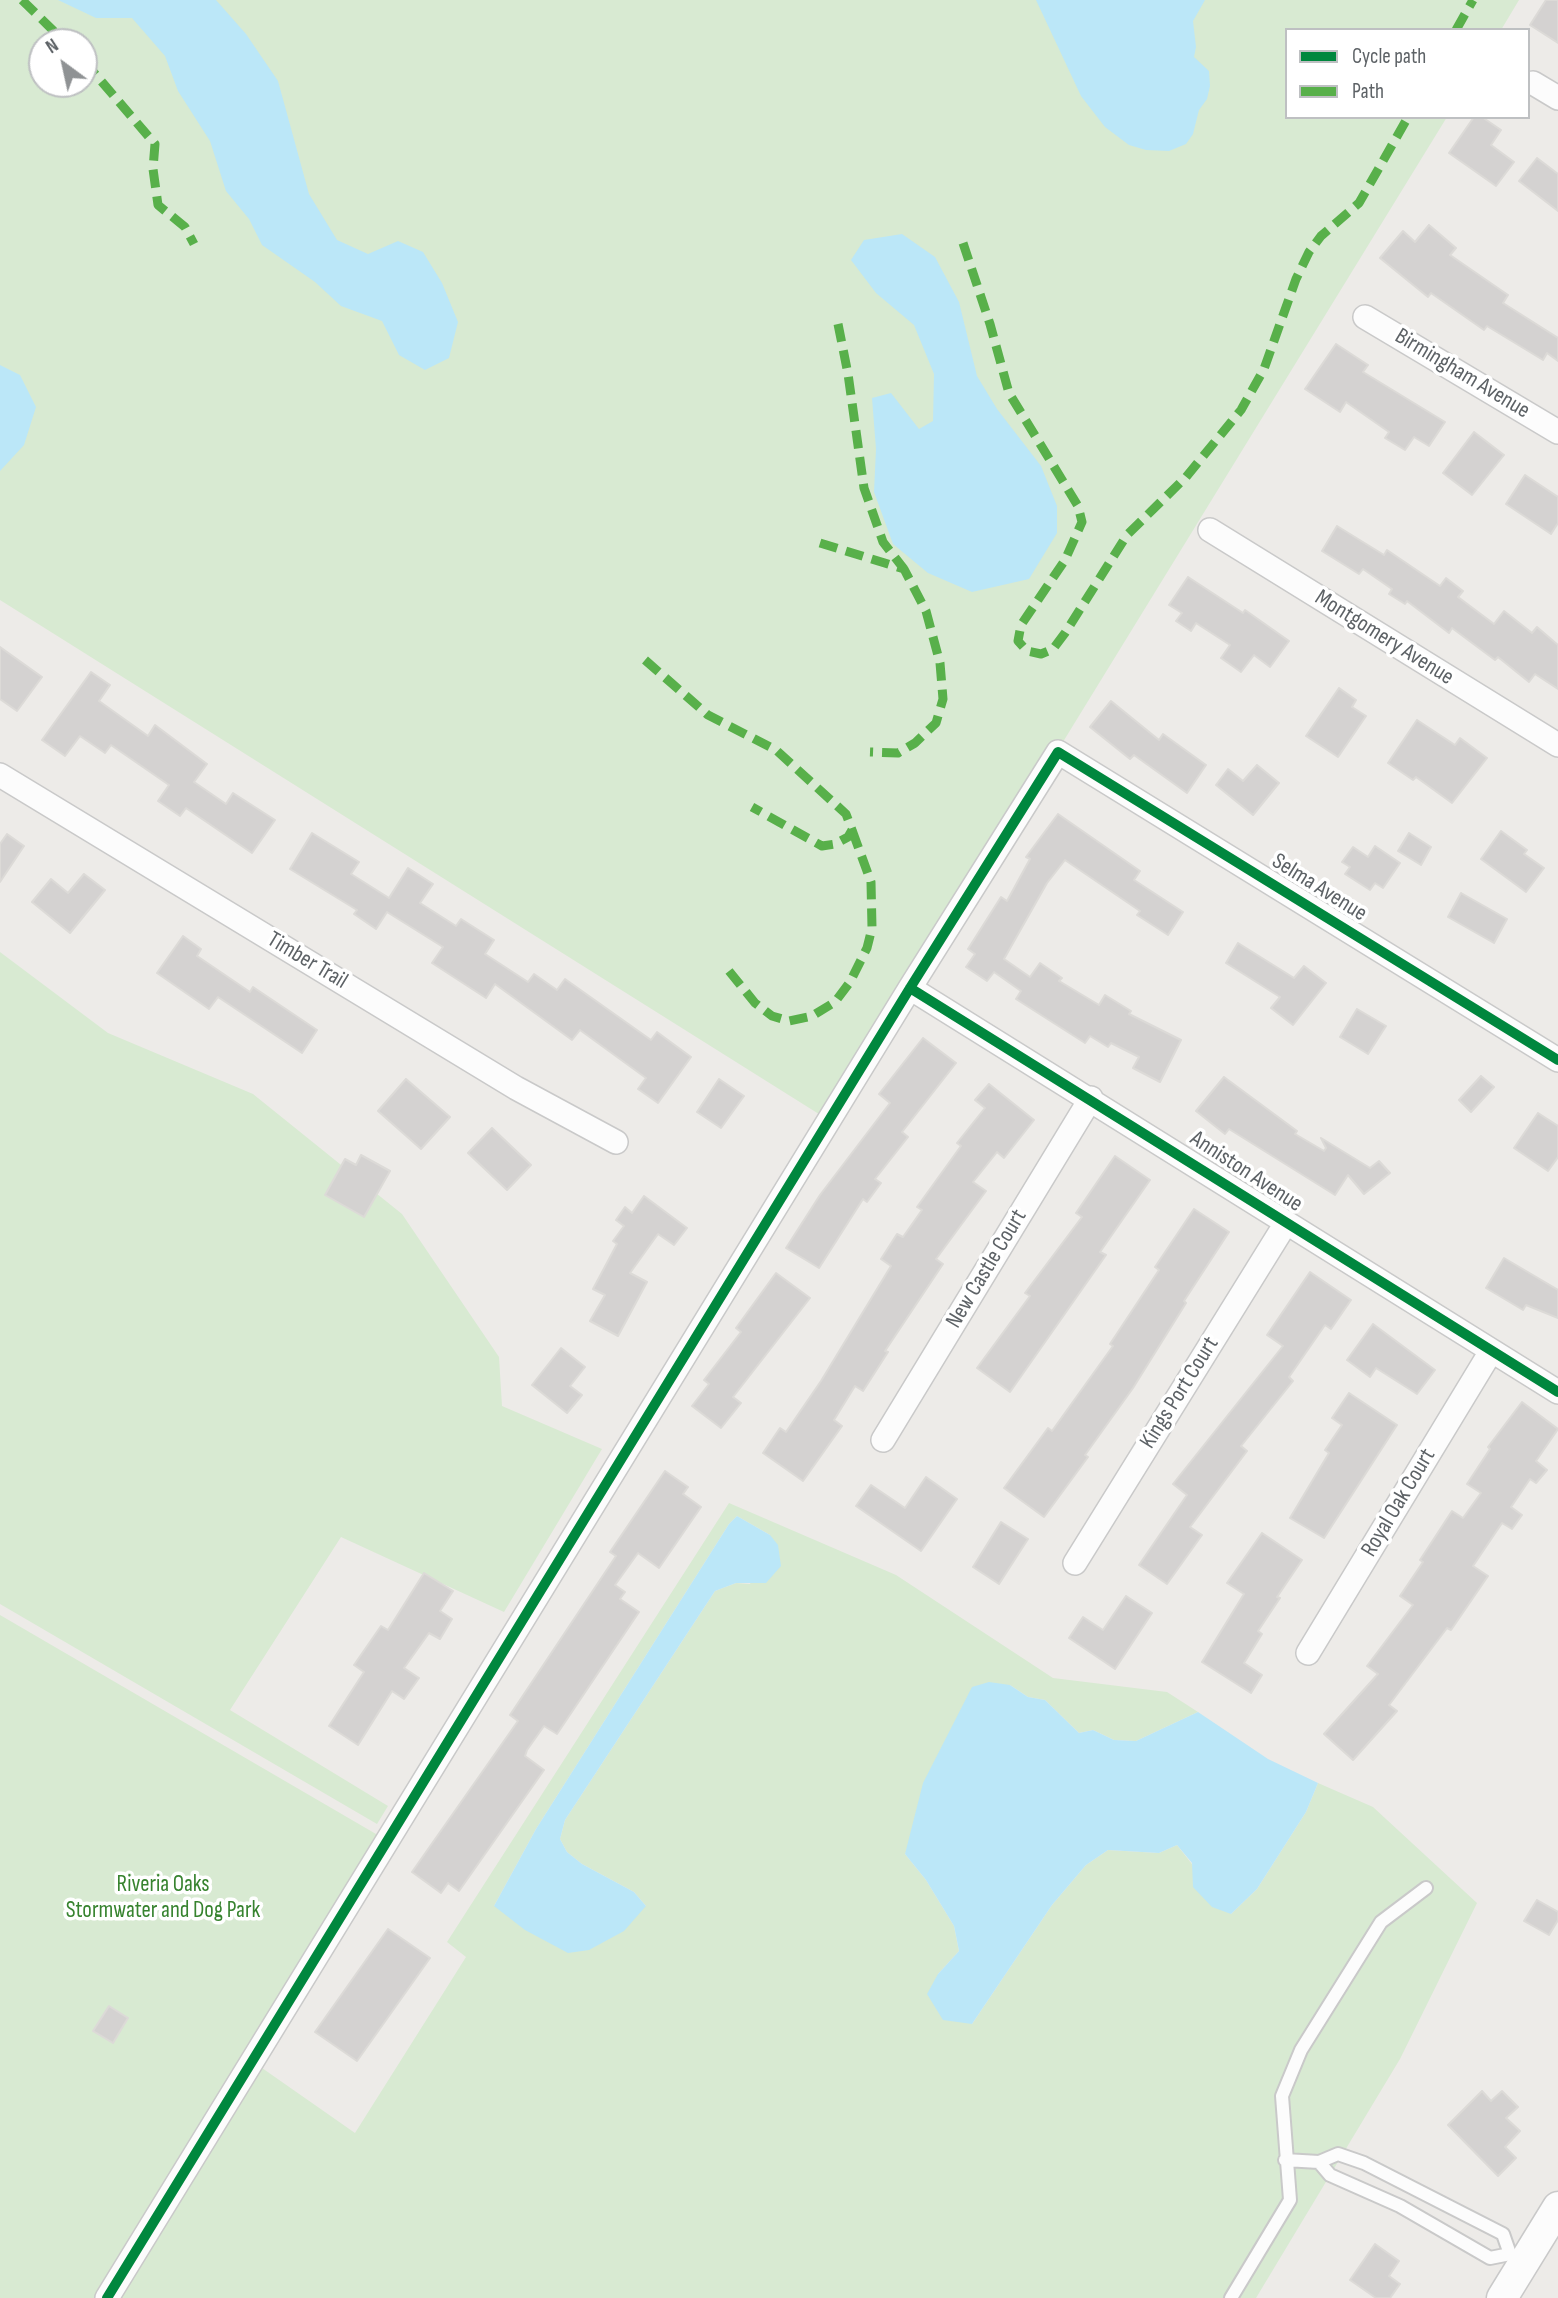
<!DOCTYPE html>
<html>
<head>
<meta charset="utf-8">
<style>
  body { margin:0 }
  #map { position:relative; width:1558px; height:2298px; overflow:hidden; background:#edebe8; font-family:"Sofia Sans Condensed",sans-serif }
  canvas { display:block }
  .legend { position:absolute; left:1285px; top:28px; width:245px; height:91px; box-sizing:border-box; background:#fff; border:2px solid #bec0c2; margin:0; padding:9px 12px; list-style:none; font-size:21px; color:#5d6266 }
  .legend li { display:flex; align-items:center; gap:14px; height:35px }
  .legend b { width:35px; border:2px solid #bec0c2 }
  .north { position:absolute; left:28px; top:28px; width:70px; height:70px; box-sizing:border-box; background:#fff; border:2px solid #bec0c2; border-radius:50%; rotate:327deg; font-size:19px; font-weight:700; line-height:28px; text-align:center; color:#5d6266 }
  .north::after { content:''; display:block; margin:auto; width:24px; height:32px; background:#8f9294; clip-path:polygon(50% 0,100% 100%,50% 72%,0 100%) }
</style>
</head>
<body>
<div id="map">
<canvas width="1558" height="2298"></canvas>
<ul class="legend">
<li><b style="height:9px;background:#00873e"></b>Cycle path</li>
<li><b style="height:9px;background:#58b04a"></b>Path</li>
</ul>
<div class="north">N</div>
</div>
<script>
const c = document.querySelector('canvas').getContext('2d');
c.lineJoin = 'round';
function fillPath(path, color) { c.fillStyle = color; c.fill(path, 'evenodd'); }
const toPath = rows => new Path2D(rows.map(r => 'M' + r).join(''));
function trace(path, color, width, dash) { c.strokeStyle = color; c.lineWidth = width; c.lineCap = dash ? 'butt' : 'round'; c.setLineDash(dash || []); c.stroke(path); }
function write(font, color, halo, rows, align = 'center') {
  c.font = font + ' "Sofia Sans Condensed",sans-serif'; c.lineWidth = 7; c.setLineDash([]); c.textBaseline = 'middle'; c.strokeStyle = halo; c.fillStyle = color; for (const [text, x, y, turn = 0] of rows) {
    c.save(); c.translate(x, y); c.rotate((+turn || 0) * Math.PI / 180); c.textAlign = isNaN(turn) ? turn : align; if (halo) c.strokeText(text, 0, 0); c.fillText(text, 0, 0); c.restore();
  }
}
const green = toPath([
  [0,0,1519,0,1501,30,1287,30,1287,117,1447,117,830,1121,0,600],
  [42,42,84,42,84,84,42,84],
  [0,952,108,1033,253,1094,402,1214,499,1357,502,1406,602,1449,504,1612,341,1537,230,1710,388,1806,377,1824,0,1604],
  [729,1503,896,1575,1053,1678,1167,1692,1198,1712,1136,1741,1114,1740,1093,1730,1079,1733,1045,1700,1028,1697,1010,1685,905,1854,926,1880,954,1926,959,1951,938,1974,972,2024,1052,1905,1086,1865,1108,1850,1159,1853,1177,1845,1231,1914,1257,1889,1306,1812,1318,1783,1373,1807,1477,1903,1400,2059,1256,2298,121,2298,262,2068,355,2133,466,1957,447,1942],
  [737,1516,770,1535,750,1584,736,1583,715,1591,565,1820,560,1839,567,1852,582,1864,634,1892,646,1906,494,1906,536,1829,729,1524],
  [0,1615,388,1841,109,2298,0,2298]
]);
const water = toPath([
  [58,0,216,0,246,34,278,81,309,194,337,240,368,254,398,241,423,252,442,283,458,322,449,358,425,370,399,355,382,321,341,306,315,282,262,245,249,219,226,191,210,141,178,91,165,56,132,18,96,18],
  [1036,0,1205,0,1193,21,1196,47,1194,57,1209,71,1210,86,1207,99,1199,110,1193,134,1186,144,1169,151,1146,150,1129,145,1105,127,1081,96],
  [902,234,935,257,959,302,977,376,997,409,1041,466,1057,506,1057,533,1029,579,972,592,928,573,893,544,874,492,876,449,872,398,891,393,919,429,933,421,934,374,914,325,876,293,851,260,864,240],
  [0,365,20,375,36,407,24,445,0,471],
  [737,1516,770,1535,778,1545,781,1566,766,1583,736,1583,715,1591,565,1820,560,1839,567,1852,582,1864,634,1892,646,1906,624,1931,589,1950,568,1953,525,1930,494,1906,536,1829,729,1524],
  [989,1682,1010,1685,1028,1697,1045,1700,1079,1733,1093,1730,1114,1740,1136,1741,1198,1712,1268,1759,1318,1783,1306,1812,1257,1889,1231,1914,1212,1907,1193,1887,1192,1863,1177,1845,1159,1853,1108,1850,1086,1865,1052,1905,972,2024,943,2020,927,1994,938,1974,959,1951,954,1926,926,1880,905,1854,923,1783,972,1687]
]);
const building = toPath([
  [1546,0,1558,0,1558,43,1530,25,1546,0],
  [1474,117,1482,117,1501,130,1491,145,1514,162,1496,186,1449,153,1474,117],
  [1537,158,1558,174,1558,211,1519,181,1537,158],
  [1429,225,1456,248,1450,255,1508,295,1503,303,1558,338,1558,361,1547,353,1543,360,1487,326,1484,330,1431,293,1428,297,1380,258,1403,231,1415,242,1429,225],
  [1336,344,1368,365,1363,372,1445,422,1429,446,1414,437,1405,450,1385,438,1389,432,1346,402,1340,412,1305,389,1336,344],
  [1474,432,1504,455,1472,495,1443,473,1474,432],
  [1525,475,1558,497,1558,523,1551,534,1506,504,1525,475],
  [1337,526,1384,555,1387,550,1440,586,1446,578,1463,591,1458,597,1494,624,1504,611,1532,633,1537,627,1558,645,1558,689,1535,674,1529,682,1498,657,1495,660,1452,628,1449,633,1407,601,1405,604,1389,594,1392,589,1363,569,1359,574,1322,551,1337,526],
  [1188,577,1243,613,1245,610,1289,641,1270,667,1254,655,1241,672,1221,658,1230,645,1196,623,1191,631,1176,621,1182,613,1169,605,1188,577],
  [0,647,42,677,17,711,0,699,0,647],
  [91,672,110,685,99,701,148,736,155,725,207,764,194,782,226,804,233,793,275,820,252,853,186,808,180,816,158,801,169,785,111,745,105,753,80,736,65,756,42,740,91,672],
  [1339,688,1356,700,1352,707,1366,716,1338,757,1306,736,1339,688],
  [1111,701,1159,740,1163,734,1206,765,1187,793,1134,755,1130,759,1090,727,1111,701],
  [1417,720,1455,745,1460,738,1487,758,1452,803,1416,777,1413,780,1388,763,1417,720],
  [1257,765,1279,783,1253,815,1216,785,1228,769,1243,781,1257,765],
  [1058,814,1140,871,1134,880,1183,912,1168,935,1137,915,1140,911,1065,860,1047,883,1004,959,1030,977,1040,963,1062,978,1059,981,1099,1005,1105,995,1131,1011,1129,1014,1181,1040,1160,1082,1133,1068,1139,1057,1111,1043,1108,1047,1090,1036,1085,1043,1016,999,1021,991,994,972,987,981,966,967,975,954,968,949,1001,897,1007,901,1030,859,1026,857,1058,814],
  [1501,831,1527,850,1524,854,1544,868,1526,892,1481,859,1501,831],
  [312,833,359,862,351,874,389,898,408,868,433,884,420,903,456,926,461,919,494,940,485,954,528,982,534,974,557,990,565,979,651,1040,657,1032,691,1057,658,1103,638,1089,646,1078,580,1030,572,1040,495,984,486,998,432,963,443,947,387,912,376,929,354,914,357,910,290,869,312,833],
  [1409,833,1431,847,1421,865,1398,851,1409,833],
  [7,834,24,846,0,882,0,844,7,834],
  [1375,846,1400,863,1383,888,1375,883,1370,890,1345,874,1350,867,1342,862,1353,847,1368,857,1375,846],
  [84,874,105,890,70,933,32,902,51,879,68,893,84,874],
  [1461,893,1507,919,1494,943,1448,917,1461,893],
  [183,936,201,949,197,956,250,992,253,987,317,1030,302,1053,218,997,209,1009,157,973,183,936],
  [1238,943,1294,978,1304,966,1326,983,1293,1025,1271,1008,1280,997,1226,963,1238,943],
  [1357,1009,1386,1026,1368,1054,1340,1037,1357,1009],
  [923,1038,956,1063,902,1132,908,1137,875,1179,881,1183,867,1202,863,1199,819,1268,786,1248,820,1195,890,1103,879,1094,923,1038],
  [1481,1076,1494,1087,1471,1112,1459,1100,1481,1076],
  [1224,1077,1297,1131,1295,1134,1324,1151,1326,1148,1321,1138,1370,1168,1379,1161,1390,1173,1364,1194,1348,1175,1335,1195,1229,1129,1225,1134,1196,1111,1224,1077],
  [406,1079,450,1117,421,1149,378,1111,406,1079],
  [719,1079,744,1096,721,1128,697,1112,719,1079],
  [989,1084,1034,1120,1004,1158,997,1152,973,1182,986,1191,936,1259,943,1264,885,1351,888,1352,863,1391,855,1386,834,1420,842,1426,803,1481,763,1453,780,1428,786,1432,821,1381,891,1266,881,1259,897,1234,903,1237,922,1210,917,1207,961,1146,957,1143,985,1108,975,1100,989,1084],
  [1538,1113,1558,1126,1558,1157,1548,1171,1514,1148,1538,1113],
  [492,1128,531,1165,507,1190,468,1153,492,1128],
  [361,1155,390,1171,364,1217,325,1195,345,1159,356,1165,361,1155],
  [1115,1156,1150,1180,1100,1252,1106,1255,1010,1392,977,1368,1030,1296,1025,1293,1082,1217,1076,1213,1115,1156],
  [644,1196,687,1228,674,1245,658,1234,630,1273,647,1282,618,1336,590,1321,605,1295,593,1289,617,1244,613,1241,624,1226,616,1220,625,1207,632,1213,644,1196],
  [1194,1209,1229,1232,1184,1301,1186,1303,1133,1388,1085,1455,1088,1457,1044,1517,1004,1488,1048,1428,1052,1431,1113,1346,1110,1344,1159,1270,1155,1267,1194,1209],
  [1504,1258,1558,1290,1558,1318,1526,1305,1523,1310,1486,1288,1504,1258],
  [1310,1272,1351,1300,1331,1329,1325,1325,1289,1377,1293,1381,1241,1446,1247,1451,1190,1527,1202,1535,1167,1584,1139,1565,1187,1495,1173,1484,1283,1346,1267,1335,1310,1272],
  [776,1273,810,1298,733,1397,741,1403,721,1428,692,1406,709,1384,704,1380,741,1332,736,1328,776,1273],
  [1373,1324,1435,1370,1417,1394,1376,1368,1370,1377,1347,1360,1373,1324],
  [561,1348,585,1367,570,1386,582,1395,567,1413,532,1385,561,1348],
  [1349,1393,1397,1425,1324,1538,1290,1518,1329,1453,1325,1450,1342,1425,1332,1418,1349,1393],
  [1522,1402,1558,1429,1536,1461,1547,1470,1536,1483,1530,1479,1511,1507,1522,1515,1512,1529,1502,1523,1473,1566,1488,1576,1451,1630,1447,1628,1389,1705,1397,1711,1353,1760,1324,1734,1378,1674,1367,1666,1413,1605,1400,1596,1423,1562,1420,1560,1452,1511,1463,1518,1481,1493,1467,1484,1490,1449,1488,1447,1522,1402],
  [665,1471,688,1487,683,1494,701,1507,659,1568,638,1553,615,1585,625,1592,620,1599,639,1612,557,1734,544,1726,527,1750,525,1756,544,1770,459,1891,448,1883,441,1893,412,1872,518,1721,510,1715,616,1556,610,1552,665,1471],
  [926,1477,957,1499,921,1551,856,1506,871,1485,905,1508,926,1477],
  [1001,1522,1028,1539,999,1584,973,1567,1001,1522],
  [1262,1533,1302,1560,1277,1597,1280,1598,1258,1631,1262,1634,1244,1663,1262,1675,1251,1693,1202,1662,1244,1594,1227,1583,1262,1533],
  [424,1573,453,1591,440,1611,452,1619,440,1639,429,1633,404,1668,419,1678,404,1699,392,1691,358,1745,329,1726,364,1672,354,1665,381,1626,388,1630,424,1573],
  [1126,1596,1152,1613,1115,1669,1069,1638,1083,1617,1103,1630,1126,1596],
  [1537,1900,1558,1912,1558,1920,1549,1935,1524,1921,1537,1900],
  [388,1929,430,1958,357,2061,315,2032,388,1929],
  [109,2006,128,2018,113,2043,93,2031,109,2006],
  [1482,2091,1491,2101,1502,2091,1518,2107,1506,2118,1520,2131,1505,2147,1516,2158,1498,2176,1448,2125,1482,2091],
  [1375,2244,1399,2261,1389,2276,1400,2284,1390,2298,1376,2298,1350,2280,1375,2244]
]);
const service = toPath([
  [1285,2160,1319,2162,1338,2154,1364,2163,1503,2234,1510,2254],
  [1319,2162,1330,2175,1400,2206,1490,2258,1510,2254,1515,2257],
  [1231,2298,1290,2200,1282,2096,1301,2050,1381,1922,1426,1888]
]);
const minor = toPath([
  [1533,83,1558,98],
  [1365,317,1558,432],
  [1210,530,1558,745],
  [0,775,516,1088,616,1142],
  [910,988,1558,1392],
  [883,1440,1091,1098],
  [1075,1563,1286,1223],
  [1308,1653,1490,1353],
  [107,2298,910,988,1058,752,1558,1060]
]);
const tertiary = toPath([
  [1502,2298,1558,2207]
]);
const quiet = toPath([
  [22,0,65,42],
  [1456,30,1473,0],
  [84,61,155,144,153,169,158,205,185,227,194,244],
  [963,243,990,324,1009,393,1078,506,1082,522,1065,560,1021,625,1018,641,1027,651,1041,654,1053,649,1065,633,1127,535,1186,477,1241,410,1264,369,1296,279,1309,252,1321,236,1359,203,1408,117],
  [838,324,848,374,864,488,883,542,904,569],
  [820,543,904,569,926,611,940,663,943,699,936,723,915,743,898,753,870,752],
  [645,660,708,715,776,750,846,814,852,830,848,837,835,844,822,846,752,807],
  [729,971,755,1003,772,1016,789,1021,812,1016,835,1002,850,982,867,948,872,928,871,882,852,830]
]);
const cycleway = toPath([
  [910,988,1558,1392],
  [107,2298,910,988,1058,752,1558,1060]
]);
const streetNames = [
  ["Birmingham Avenue",1462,374,31],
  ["Montgomery Avenue",1384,638,32],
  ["Selma Avenue",1319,888,32],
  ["Timber Trail",307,961,31],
  ["Anniston Avenue",1246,1172,33],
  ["New Castle Court",987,1269,-59],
  ["Kings Port Court",1180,1393,-58],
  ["Royal Oak Court",1399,1503,-59]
];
const parkNames = [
  ["Riveria Oaks",163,1885],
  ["Stormwater and Dog Park",163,1911]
];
fillPath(green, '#d8ead2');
fillPath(water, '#bbe7f8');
fillPath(building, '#d4d2d1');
trace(building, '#dcdad7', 2);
trace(service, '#c9c9c9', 16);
trace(minor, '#c9c9c9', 26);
trace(tertiary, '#c9c9c9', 33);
trace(service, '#fcfcfc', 12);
trace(minor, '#fcfcfc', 23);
trace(tertiary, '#fcfcfc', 30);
trace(quiet, '#58b04a', 9, [18, 9]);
trace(cycleway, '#00873e', 10);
write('23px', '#5d6266', '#fff', streetNames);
write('23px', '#37832f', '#fff', parkNames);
</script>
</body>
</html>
